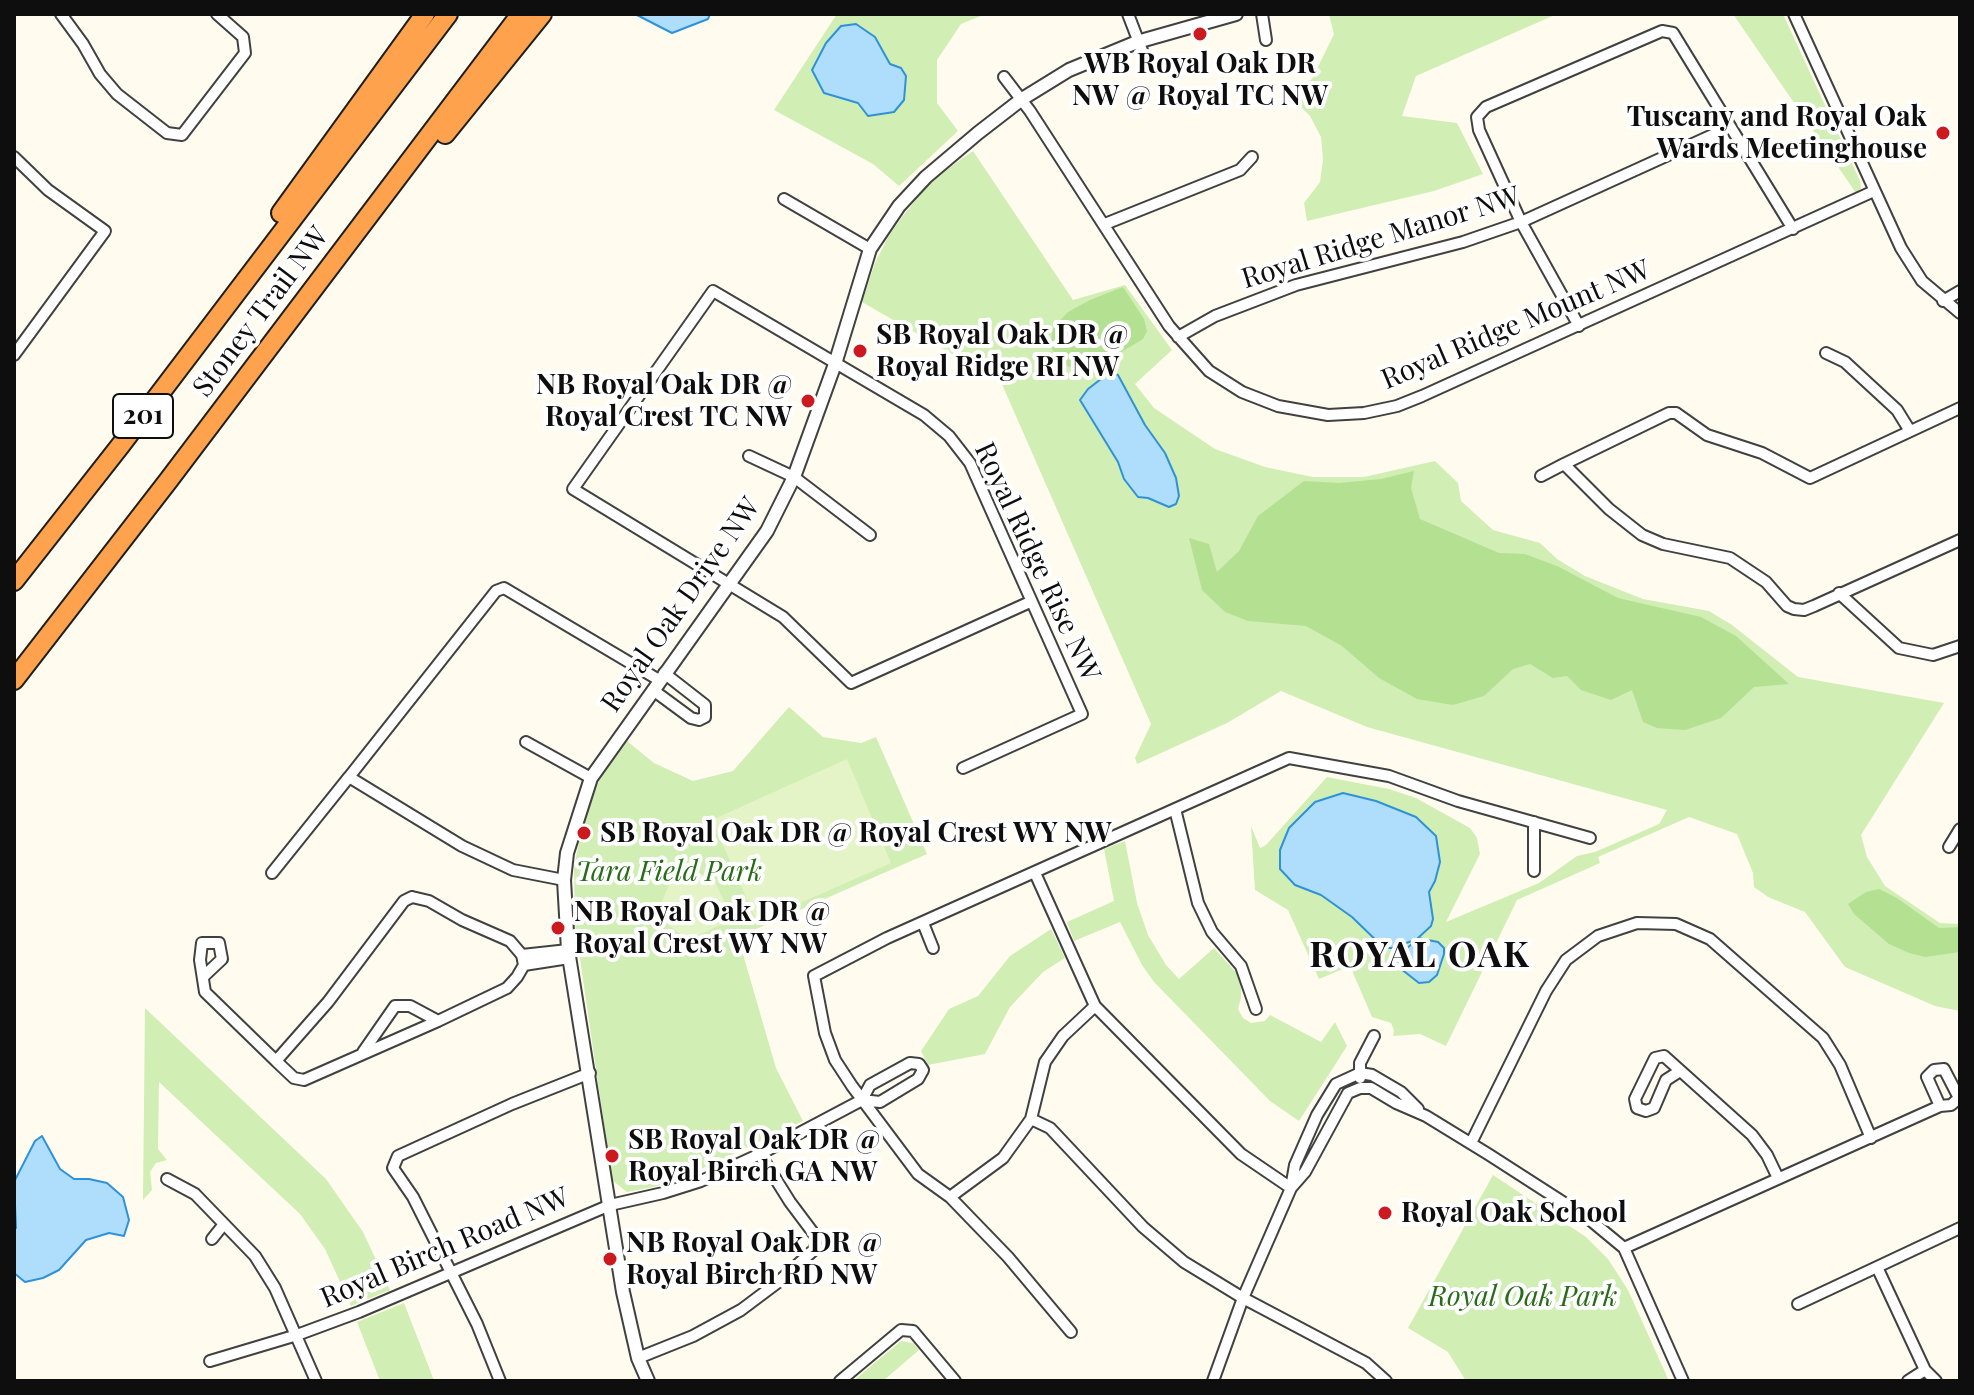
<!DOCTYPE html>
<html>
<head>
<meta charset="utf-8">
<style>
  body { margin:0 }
  #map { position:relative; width:1974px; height:1395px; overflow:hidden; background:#fffcef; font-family:"Playfair Display",serif }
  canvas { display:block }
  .frame { position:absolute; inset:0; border:16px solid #0e0e0e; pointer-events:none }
</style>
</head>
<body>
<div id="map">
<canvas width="1974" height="1395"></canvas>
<div class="frame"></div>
</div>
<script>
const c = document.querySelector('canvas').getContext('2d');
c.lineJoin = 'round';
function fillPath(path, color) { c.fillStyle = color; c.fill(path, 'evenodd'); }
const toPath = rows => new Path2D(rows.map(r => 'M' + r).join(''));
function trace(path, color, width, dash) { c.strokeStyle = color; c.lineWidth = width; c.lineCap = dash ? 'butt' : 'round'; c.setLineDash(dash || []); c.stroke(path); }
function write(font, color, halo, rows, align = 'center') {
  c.font = font + ' "Playfair Display",serif'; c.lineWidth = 8; c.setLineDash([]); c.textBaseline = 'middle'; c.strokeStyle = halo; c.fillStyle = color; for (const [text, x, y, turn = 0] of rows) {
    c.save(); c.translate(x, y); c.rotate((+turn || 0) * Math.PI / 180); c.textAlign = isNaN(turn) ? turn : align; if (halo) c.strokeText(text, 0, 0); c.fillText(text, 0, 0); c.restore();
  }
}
const green = toPath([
  [837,14,986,14,961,24,937,60,937,103,958,131,899,186,873,164,774,110],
  [1557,14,1416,76,1402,116,1457,123,1483,174,1434,191,1307,221,1304,203,1320,182,1323,160,1321,137,1310,116,1288,94,1312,79,1334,34,1329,15],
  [1733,14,1783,14,1860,181,1861,188,1856,193],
  [973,151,1073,300,1125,285,1172,350,1135,384,1154,408,1215,449,1265,467,1313,477,1364,477,1435,461,1458,483,1461,501,1493,530,1540,543,1557,559,1585,576,1643,599,1709,611,1732,625,1798,677,1944,703,1861,835,1867,857,1885,886,1940,923,1960,924,1960,1011,1935,1006,1845,967,1805,912,1768,897,1754,887,1753,873,1737,834,1689,817,1598,857,1600,863,1517,900,1446,1046,1420,1034,1393,1036,1394,1030,1391,1023,1372,1017,1350,966,1319,979,1288,910,1255,890,1251,826,1260,848,1266,845,1327,777,1389,789,1416,798,1470,828,1477,838,1480,854,1446,922,1539,883,1577,856,1595,852,1659,824,1667,810,1367,727,1281,691,1227,723,1137,764,1135,758,1151,724,1001,382,862,302,875,263,888,237,902,217,932,180],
  [789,707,823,737,861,743,876,737,927,854,738,937,776,1068,803,1121,699,1170,658,1186,627,1192,612,1180,575,924,574,868,581,831,592,796,603,773,627,741,654,763,693,781,733,771],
  [1125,841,1137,903,1148,935,1166,965,1179,979,1214,948,1241,978,1241,998,1238,1009,1243,1018,1251,1023,1265,1021,1270,1015,1321,1042,1335,1022,1347,1046,1299,1121,1270,1101,1154,982,1142,965,1120,922,1074,941,1067,922,1114,901,1104,849],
  [1051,929,1065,958,1043,972,1010,1007,985,1054,928,1065,921,1051,949,1009,978,996,1010,956],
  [145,1008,326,1179,363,1232,390,1290,351,1306,325,1249,300,1214,159,1082,158,1149,167,1160,156,1163,150,1172,152,1190,143,1200],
  [1493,1175,1586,1237,1608,1259,1628,1290,1669,1381,1466,1381,1448,1352,1408,1328],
  [404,1303,430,1370,434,1381,380,1381,357,1322],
  [901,1341,913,1343,919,1350,883,1381,853,1381]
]);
const forest = toPath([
  [1123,287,1144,319,1147,331,1143,339,1095,368,1069,367,1058,360,1051,347,1052,329,1068,312,1090,300],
  [1414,471,1411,488,1420,519,1499,553,1525,554,1557,566,1618,598,1701,617,1736,636,1789,684,1754,687,1721,718,1685,730,1657,728,1643,722,1632,690,1611,700,1581,690,1567,676,1553,678,1530,664,1513,669,1484,696,1453,705,1417,699,1379,678,1342,646,1306,626,1248,621,1225,612,1202,590,1189,538,1209,544,1217,572,1239,551,1258,516,1304,481,1339,483,1381,479],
  [1879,889,1897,898,1939,928,1960,927,1960,952,1925,957,1909,953,1889,944,1854,914,1848,904,1866,892]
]);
const pitch = toPath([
  [847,759,891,863,757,922,712,820],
  [697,873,714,879,730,915,727,922,694,937,683,936,666,923,662,901,670,883,687,874]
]);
const water = toPath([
  [635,14,710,14,708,19,672,33,635,14],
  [856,24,875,37,890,64,901,68,906,76,904,100,894,112,868,116,858,103,824,93,812,70,826,43,841,26,856,24],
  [1110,372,1118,375,1145,425,1165,453,1176,478,1179,496,1176,504,1169,507,1148,498,1138,497,1124,479,1118,462,1080,400,1088,389,1110,372],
  [1343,793,1376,801,1416,817,1436,836,1440,862,1435,881,1429,892,1433,919,1431,926,1418,938,1438,942,1444,948,1444,954,1437,975,1429,982,1419,983,1396,965,1394,959,1413,943,1412,941,1392,948,1384,948,1352,917,1321,895,1295,885,1280,869,1280,850,1289,828,1315,802,1343,793],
  [42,1136,60,1169,74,1179,89,1179,107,1183,123,1197,129,1220,124,1236,109,1233,86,1240,59,1270,43,1278,25,1282,14,1273,14,1229,16,1228,14,1182,35,1141,42,1136]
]);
const minor = toPath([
  [61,14,83,44,100,74,117,94,167,133,182,135,245,53,243,37,217,14],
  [1128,14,1148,66],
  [1262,14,1266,40],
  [1794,14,1901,248,1922,281,1960,313],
  [1004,77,1030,111,1169,326,1209,371,1242,392,1278,406,1328,415,1364,413,1397,406,1422,396,1874,191],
  [14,157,48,190,105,231,14,355],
  [784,199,870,249],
  [1105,224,1240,170,1252,157],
  [1943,301,1960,291],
  [1579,326,1521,222,1479,130,1477,117,1486,107,1662,31,1673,33,1793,229],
  [1178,337,1215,316,1296,285,1463,242,1521,222,1730,127],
  [1826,353,1845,362,1897,410,1910,431],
  [1960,408,1810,478,1762,453,1707,435,1676,413,1669,413,1564,464,1609,509,1642,535,1663,544,1730,558,1766,582,1787,606,1794,609,1804,610,1814,606,1960,540],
  [749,456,794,477,870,535],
  [1541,476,1564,464],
  [1839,593,1899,648,1933,655,1960,646],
  [653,690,691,718,699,720,705,717,705,705,664,673],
  [526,742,591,778],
  [963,768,1082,714,970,463,949,436,924,415,713,291,573,489,783,617,851,683,1030,602],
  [1175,809,1198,903,1212,932,1241,966,1256,1009],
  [1949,847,1960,829],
  [1534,871,1534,822],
  [272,873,349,777],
  [1035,873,1095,1006,1063,1036,1045,1062,1031,1119,1003,1158,950,1197,918,1174,852,1086,835,1060,825,1033,814,976,887,938,1289,758,1389,776,1458,801,1590,838],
  [564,880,513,870,462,846,349,777,496,591,504,588,659,680],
  [412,897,429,901,462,920,510,941,522,955,524,965,517,977,507,988,438,1021,304,1080,294,1078,276,1061,328,1002,404,901,412,897],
  [923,923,933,948],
  [522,955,568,950],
  [524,965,569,958],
  [204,976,222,959,219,943,202,943,200,960,205,992,276,1061],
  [1095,1006,1241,1154,1291,1188],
  [363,1052,395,1006,410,1006,438,1021],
  [910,1063,919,1064,923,1070,918,1079,880,1102,862,1100,870,1085,910,1063],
  [1680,1071,1666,1080,1654,1108,1646,1111,1637,1108,1635,1099,1655,1058,1664,1056,1752,1135,1767,1155,1778,1178],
  [1360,1078,1360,1063,1374,1036],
  [1031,1119,1050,1128,1143,1227,1184,1262,1243,1298,1366,1363,1386,1381],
  [1471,1143,1546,991,1566,960,1598,936,1637,923,1676,924,1710,939,1823,1038,1840,1065,1871,1138],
  [167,1179,195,1194,255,1256,275,1288,316,1381],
  [1291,1188,1305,1172,1348,1093,1360,1088,1371,1088,1396,1103,1426,1116,1488,1154,1589,1219,1624,1248,1683,1381],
  [950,1197,1008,1257,1071,1332],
  [212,1239,224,1224],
  [1624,1248,1940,1106,1951,1105,1959,1098,1944,1069,1934,1070,1927,1077,1940,1106],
  [1798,1304,1877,1267],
  [638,1358,693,1336,741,1310,777,1283,815,1249,817,1238,790,1202,760,1154],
  [210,1361,297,1335,359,1312,610,1205,663,1193,701,1181,760,1154,862,1100],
  [500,1381,477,1324,413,1197,393,1168,398,1156,512,1104,590,1073],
  [840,1381,901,1330,913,1331,955,1381],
  [1213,1381,1243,1298,1291,1188,1295,1165,1317,1115,1336,1084,1360,1073,1372,1075,1401,1092,1418,1109],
  [1908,1381,1925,1370],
  [1936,1381,1925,1370,1877,1267,1960,1228]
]);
const tertiary = toPath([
  [648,1381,638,1358,623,1292,568,950,564,880,567,853,591,778,767,531,794,477,835,364,870,249,899,206,926,177,978,133,1022,99,1069,70,1137,42,1236,14]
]);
const motorway = toPath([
  [445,134,542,14],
  [281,213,425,14],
  [14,581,120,446,448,14],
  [14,680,168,481,521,14]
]);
const markers = [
  [1200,34,8,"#cb191e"],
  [1943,133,8,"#cb191e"],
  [860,351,8,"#cb191e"],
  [808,401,8,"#cb191e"],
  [584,833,8,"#cb191e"],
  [558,928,8,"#cb191e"],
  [612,1156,8,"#cb191e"],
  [1385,1213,8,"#cb191e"],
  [610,1259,8,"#cb191e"]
];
const shields = [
  [143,416,60]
];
const shieldNames = [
  ["201",143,416]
];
const poiNames = [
  ["WB Royal Oak DR",1200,64,"center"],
  ["NW @ Royal TC NW",1200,96,"center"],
  ["Tuscany and Royal Oak",1927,117,"right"],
  ["Wards Meetinghouse",1927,149,"right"],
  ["SB Royal Oak DR @",876,335],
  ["Royal Ridge RI NW",876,367],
  ["NB Royal Oak DR @",792,385,"right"],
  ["Royal Crest TC NW",792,417,"right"],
  ["SB Royal Oak DR @ Royal Crest WY NW",600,833],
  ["NB Royal Oak DR @",574,912],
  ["Royal Crest WY NW",574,944],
  ["SB Royal Oak DR @",628,1140],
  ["Royal Birch GA NW",628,1172],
  ["Royal Oak School",1401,1213],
  ["NB Royal Oak DR @",626,1243],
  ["Royal Birch RD NW",626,1275]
];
const streetNames = [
  ["Royal Ridge Manor NW",1381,238,-17],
  ["Stoney Trail NW",261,312,-53],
  ["Royal Ridge Mount NW",1516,325,-23],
  ["Royal Ridge Rise NW",1037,562,65],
  ["Royal Oak Drive NW",681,605,-55],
  ["Royal Birch Road NW",445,1248,-23]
];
const parkNames = [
  ["Tara Field Park",669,872],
  ["Royal Oak Park",1523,1297]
];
const districtNames = [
  ["ROYAL OAK",1420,956]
];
fillPath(green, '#d1eeb5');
fillPath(forest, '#b4e092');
fillPath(pitch, '#e4f4c7');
fillPath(water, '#afddfc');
trace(water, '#2f92d9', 2);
trace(minor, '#414141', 14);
trace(tertiary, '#414141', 16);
trace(motorway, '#1f1f1f', 22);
trace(minor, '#fff', 10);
trace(tertiary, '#fff', 12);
trace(motorway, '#ffa24d', 18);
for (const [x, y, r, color] of markers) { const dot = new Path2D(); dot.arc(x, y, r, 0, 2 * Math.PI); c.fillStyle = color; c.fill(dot); trace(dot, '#fff', 3); }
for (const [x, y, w] of shields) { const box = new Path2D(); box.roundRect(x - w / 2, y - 22, w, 44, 6); c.fillStyle = '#fff'; c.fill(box); trace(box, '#0e0e0e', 2); }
write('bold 26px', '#0e0e0e', null, shieldNames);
write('bold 28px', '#0e0e0e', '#fff', poiNames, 'left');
write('28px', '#0e0e0e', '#fff', streetNames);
write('italic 28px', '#286c18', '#fff', parkNames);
c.letterSpacing = '2px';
write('bold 36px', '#0e0e0e', '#fff', districtNames);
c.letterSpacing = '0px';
</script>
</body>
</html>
